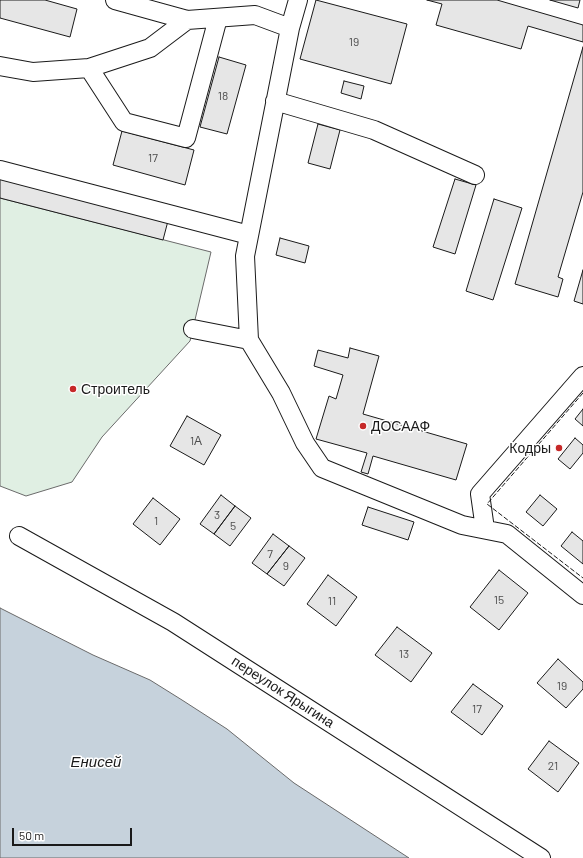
<!DOCTYPE html>
<html>
<head>
<meta charset="utf-8">
<style>
  body { margin:0 }
  #map { position:relative; width:583px; height:858px; overflow:hidden; background:#fff; font-family:Barlow,sans-serif }
  canvas { display:block }
  .scale { position:absolute; left:12px; top:828px; width:120px; height:18px; box-sizing:border-box; border:2px solid #1a1a1a; border-top:0; padding-left:5px; font-size:12px; line-height:14px; white-space:nowrap; color:#1a1a1a; -webkit-text-stroke:3px #fff; paint-order:stroke }
</style>
</head>
<body>
<div id="map">
<canvas width="583" height="858"></canvas>
<div class="scale">50 m</div>
</div>
<script>
const c = document.querySelector('canvas').getContext('2d');
c.lineJoin = 'round';
function fillPath(path, color) { c.fillStyle = color; c.fill(path, 'evenodd'); }
const toPath = rows => new Path2D(rows.map(r => 'M' + r).join(''));
function trace(path, color, width, dash) { c.strokeStyle = color; c.lineWidth = width; c.lineCap = dash ? 'butt' : 'round'; c.setLineDash(dash || []); c.stroke(path); }
function write(font, color, halo, rows, align = 'center') {
  c.font = font + ' Barlow,sans-serif'; c.lineWidth = 3; c.setLineDash([]); c.textBaseline = 'middle'; c.strokeStyle = halo; c.fillStyle = color; for (const [text, x, y, turn = 0] of rows) {
    c.save(); c.translate(x, y); c.rotate((+turn || 0) * Math.PI / 180); c.textAlign = isNaN(turn) ? turn : align; if (halo) c.strokeText(text, 0, 0); c.fillText(text, 0, 0); c.restore();
  }
}
const green = toPath([
  [0,198,211,252,190,341,102,437,72,482,26,496,0,486,0,198]
]);
const water = toPath([
  [0,608,93,655,150,680,182,700,227,729,294,783,409,858,0,858,0,608]
]);
const building = toPath([
  [0,0,45,0,77,9,70,37,0,18,0,0],
  [316,0,407,24,391,84,300,59,316,0],
  [427,0,497,0,583,25,583,42,528,26,521,49,436,25,442,4,427,0],
  [550,0,580,0,578,8,550,0],
  [583,47,583,192,558,277,563,279,558,297,515,284,583,47],
  [219,57,246,65,227,134,200,127,219,57],
  [344,81,364,86,361,99,341,93,344,81],
  [318,124,340,130,330,169,308,163,318,124],
  [122,131,194,150,185,185,113,165,122,131],
  [0,173,169,217,163,240,0,198,0,173],
  [455,179,476,185,455,254,433,247,455,179],
  [494,199,522,208,493,300,466,291,494,199],
  [280,238,309,246,305,263,276,255,280,238],
  [583,270,583,304,574,301,583,270],
  [350,348,379,356,363,414,467,444,456,480,373,456,368,474,361,472,367,453,316,439,329,396,336,399,343,375,314,366,318,350,348,358,350,348],
  [583,409,583,426,575,419,583,409],
  [187,416,221,435,204,465,170,446,187,416],
  [575,438,583,445,583,453,570,469,558,459,575,438],
  [221,495,235,506,214,534,200,524,221,495],
  [540,495,557,509,543,526,526,512,540,495],
  [153,498,180,519,160,545,133,524,153,498],
  [235,506,251,518,230,546,214,534,235,506],
  [368,507,414,522,408,540,362,525,368,507],
  [572,532,583,541,583,564,561,546,572,532],
  [273,534,289,546,267,574,252,563,273,534],
  [289,546,305,558,284,586,267,574,289,546],
  [499,570,528,593,499,630,470,607,499,570],
  [328,575,357,597,336,626,307,604,328,575],
  [397,627,432,653,411,682,375,655,397,627],
  [558,659,583,682,583,689,566,708,537,683,558,659],
  [473,684,503,706,482,735,451,712,473,684],
  [549,741,579,763,558,792,528,769,549,741]
]);
const minor = toPath([
  [115,0,187,20,255,15,290,28],
  [298,0,290,28,245,256,249,340,281,393,305,443,322,468,462,525,507,534,583,595],
  [0,66,33,72,89,68,150,48,187,20],
  [89,68,124,122,186,138,218,18],
  [275,101,374,130,475,175],
  [0,170,249,235],
  [193,329,249,340],
  [485,529,480,494,583,376],
  [19,536,173,622,541,858]
]);
const fence = toPath([
  [583,393,487,504,583,578]
]);
const markers = [
  [73,389,4,"#c62828"],
  [363,426,4,"#c62828"],
  [559,448,4,"#c62828"]
];
const numberNames = [
  ["19",354,42],
  ["18",223,96],
  ["17",153,158],
  ["1А",196,441],
  ["3",217,515],
  ["1",156,521],
  ["5",233,526],
  ["7",270,554],
  ["9",286,566],
  ["15",499,600],
  ["11",332,601],
  ["13",404,654],
  ["19",562,686],
  ["17",477,709],
  ["21",553,766]
];
const poiNames = [
  ["Строитель",81,389],
  ["ДОСААФ",371,426],
  ["Кодры",551,448,"right"]
];
const streetNames = [
  ["переулок Ярыгина",283,692,33]
];
const waterNames = [
  ["Енисей",96,762]
];
fillPath(green, '#e0efe3');
trace(green, '#6a6a6a', 1);
fillPath(water, '#c6d2dc');
trace(water, '#6a6a6a', 1);
fillPath(building, '#e6e6e6');
trace(building, '#1a1a1a', 1);
trace(minor, '#1a1a1a', 20);
trace(minor, '#fff', 18);
trace(fence, '#1a1a1a', 1, [5, 2]);
for (const [x, y, r, color] of markers) { const dot = new Path2D(); dot.arc(x, y, r, 0, 2 * Math.PI); c.fillStyle = color; c.fill(dot); trace(dot, '#fff', 1.5); }
write('12px', '#4d4d4d', null, numberNames);
write('14px', '#1a1a1a', '#fff', poiNames, 'left');
write('14px', '#1a1a1a', '#fff', streetNames);
write('italic 15px', '#1a1a1a', '#fff', waterNames);
</script>
</body>
</html>
